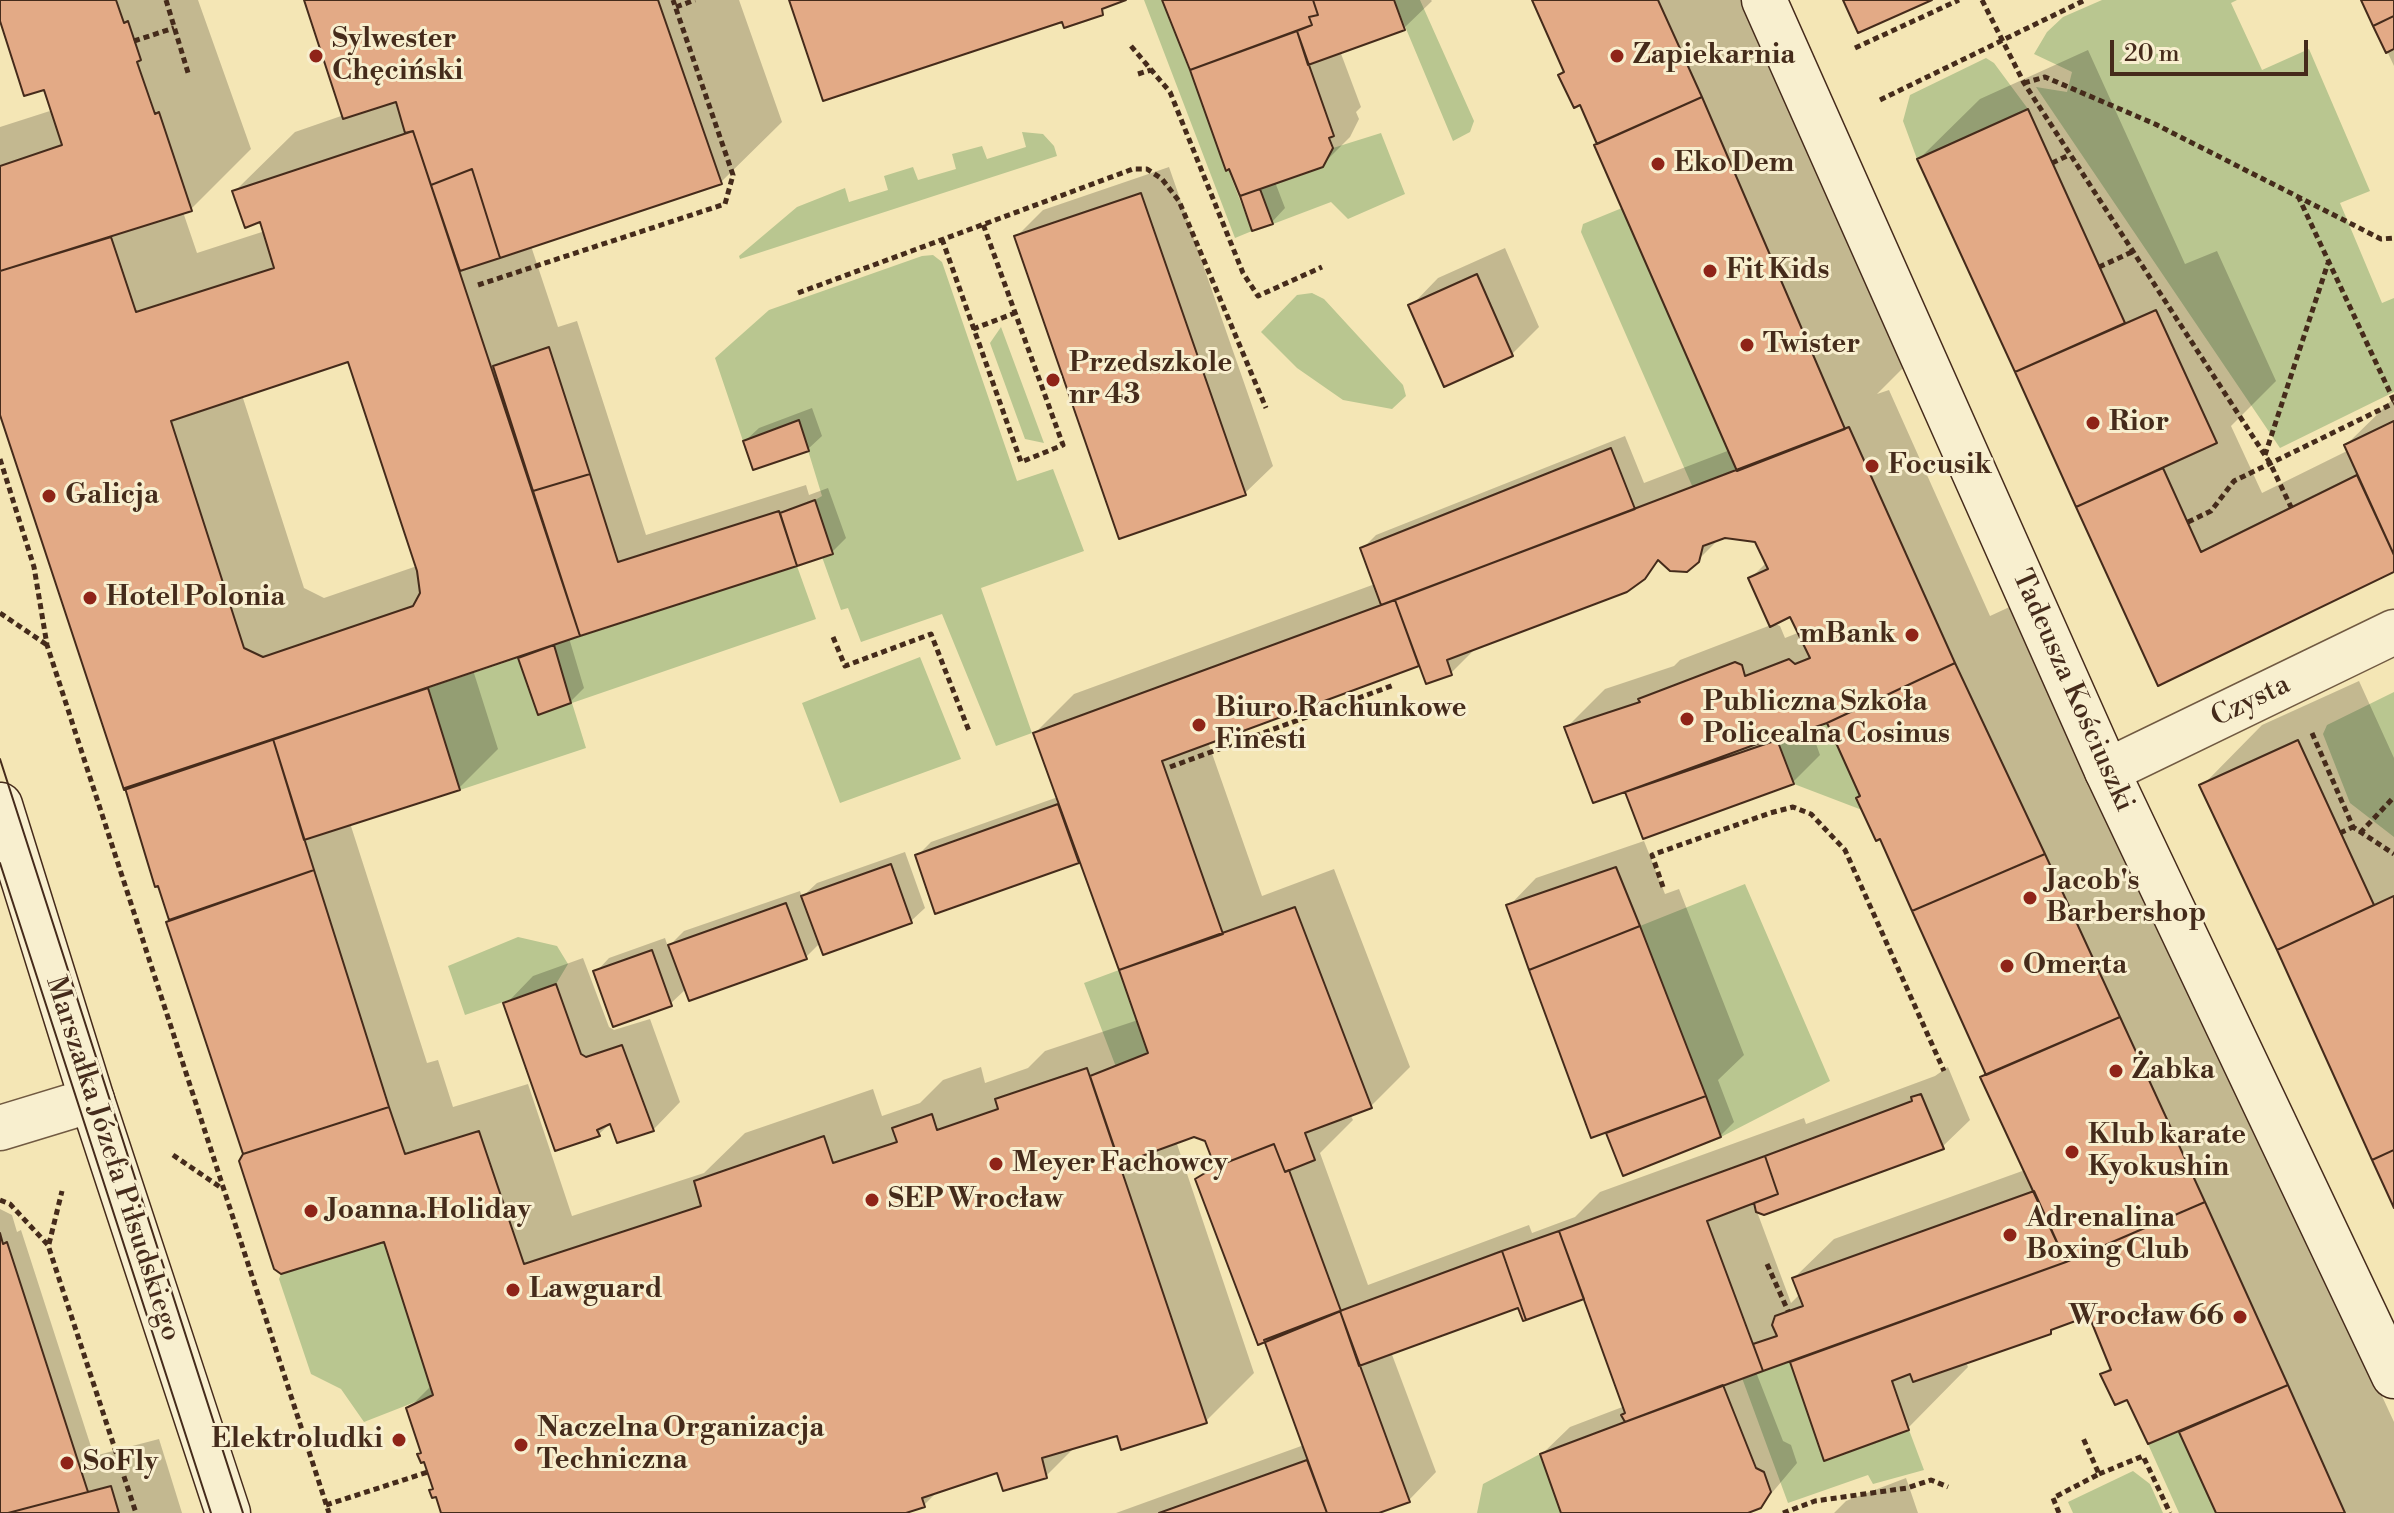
<!DOCTYPE html>
<html>
<head>
<meta charset="utf-8">
<style>
  body { margin:0 }
  #map { position:relative; width:2394px; height:1513px; overflow:hidden; background:#f4e6b5; font-family:"Libre Bodoni",serif }
  canvas { display:block }
  .scale { position:absolute; left:2110px; top:40px; width:198px; height:36px; box-sizing:border-box; border:4px solid #452b1b; border-top:0; padding-left:10px; font-size:24px; line-height:28px; white-space:nowrap; color:#452b1b; -webkit-text-stroke:6px #f8efcf; paint-order:stroke }
</style>
</head>
<body>
<div id="map">
<canvas width="2394" height="1513"></canvas>
<div class="scale">20 m</div>
</div>
<script>
const c = document.querySelector('canvas').getContext('2d');
c.lineJoin = 'round';
function fillPath(path, color) { c.fillStyle = color; c.fill(path, 'evenodd'); }
const toPath = rows => new Path2D(rows.map(r => 'M' + r).join(''));
function trace(path, color, width, dash) { c.strokeStyle = color; c.lineWidth = width; c.lineCap = dash ? 'butt' : 'round'; c.setLineDash(dash || []); c.stroke(path); }
function write(font, color, halo, rows, align = 'center') {
  c.font = font + ' "Libre Bodoni",serif'; c.lineWidth = 6; c.setLineDash([]); c.textBaseline = 'middle'; c.strokeStyle = halo; c.fillStyle = color; for (const [text, x, y, turn = 0] of rows) {
    c.save(); c.translate(x, y); c.rotate((+turn || 0) * Math.PI / 180); c.textAlign = isNaN(turn) ? turn : align; if (halo) c.strokeText(text, 0, 0); c.fillText(text, 0, 0); c.restore();
  }
}
const green = toPath([
  [1144,0,1162,0,1252,231,1235,238],
  [1394,0,1420,0,1474,121,1470,132,1453,141],
  [2102,0,2237,0,2231,3,2262,70,2309,49,2370,191,2340,203,2382,303,2394,298,2394,392,2280,448,2036,87,2067,92,2072,72,2034,54,2047,32,2063,17],
  [1986,58,1994,63,2028,109,1917,159,1903,121,1910,95],
  [1022,132,1043,134,1054,146,1057,156,740,259,739,256,797,207,845,188,849,202,888,190,884,176,913,167,918,180,956,169,952,154,982,146,987,159,1026,147],
  [1381,133,1405,194,1348,219,1331,202,1273,224,1260,189,1322,167,1333,148],
  [1622,208,1737,471,1693,488,1581,232,1583,224],
  [933,255,942,262,1017,481,1053,469,1084,551,981,588,1032,733,996,746,942,614,861,642,848,608,841,610,822,557,833,553,815,500,822,496,799,421,743,441,715,358,769,310,922,256],
  [1312,293,1324,299,1403,385,1406,396,1392,409,1343,400,1297,368,1261,332,1297,295],
  [1001,327,1044,443,1025,439,990,343],
  [797,566,816,619,572,703,586,748,460,790,428,688,518,658,538,715,571,703,554,645],
  [920,657,961,759,840,803,802,703],
  [2394,692,2394,837,2350,803,2323,734,2327,725],
  [1827,723,1860,796,1856,798,1862,810,1794,784,1776,737],
  [1745,884,1830,1081,1721,1137,1640,926],
  [518,937,557,946,568,964,556,984,465,1015,448,966],
  [1119,970,1148,1053,1116,1067,1084,983],
  [384,1242,433,1395,364,1422,341,1389,311,1374,279,1279,281,1274],
  [1790,1362,1824,1461,1909,1430,1924,1470,1873,1484,1868,1475,1788,1503,1742,1378],
  [2179,1432,2216,1513,2179,1513,2148,1444],
  [1540,1454,1561,1513,1477,1513,1483,1484],
  [2133,1471,2150,1484,2163,1513,2073,1513,2068,1502]
]);
const shadow = toPath([
  [0,0,198,0,251,149,191,209,183,212,197,253,265,231,261,219,234,192,295,132,344,115,306,0,739,0,782,122,721,182,531,246,558,327,577,321,646,535,806,485,809,495,828,488,846,538,832,552,569,638,584,688,570,702,520,658,526,652,473,670,498,749,459,788,350,823,427,1063,438,1060,453,1107,528,1084,572,1216,704,1173,745,1133,873,1089,882,1116,920,1103,943,1080,981,1067,985,1083,1028,1068,1045,1051,1138,1020,1080,859,917,856,931,842,1058,797,1035,733,1074,694,1375,584,1362,549,1376,535,1625,436,1644,483,1730,450,1580,102,1560,75,1565,70,1534,0,1746,0,1904,367,1877,394,1889,390,1990,616,2016,604,2394,1422,2394,1513,2218,1513,2180,1430,2128,1397,2103,1375,2111,1366,2090,1313,2056,1326,2050,1333,1966,1362,1968,1367,1908,1428,1826,1458,1792,1359,1756,1372,1783,1441,1791,1445,1797,1463,1760,1507,1742,1513,1563,1513,1542,1454,1570,1427,1625,1406,1585,1296,1522,1303,1391,1352,1436,1472,1409,1500,1374,1513,1116,1513,1304,1445,1266,1340,1197,1180,1215,1162,1207,1140,1194,1134,1176,1141,1254,1373,1206,1421,1119,1433,1076,1446,1046,1476,999,1471,939,1490,924,1505,899,1513,443,1513,437,1494,431,1491,434,1487,408,1409,432,1385,385,1239,245,1154,169,922,171,919,160,884,0,410,0,127,53,110,45,87,0,17],
  [350,360,417,566,324,598,304,588,242,395],
  [1721,537,1757,540,1767,562,1750,579,1771,625,1680,660,1674,666,1605,689,1566,728,1627,789,1793,782,1820,755,1810,727,1828,720,1987,1073,1982,1078,2025,1170,1834,1239,1794,1278,1800,1294,1791,1303,1756,1209,1942,1147,1970,1120,1948,1067,1935,1076,1806,1124,1804,1118,1600,1192,1575,1217,1532,1233,1529,1225,1368,1285,1320,1153,1353,1120,1350,1114,1371,1106,1410,1067,1334,869,1262,896,1208,742,1420,664,1451,673,1478,646,1643,577,1661,559,1698,560],
  [1791,614,1800,632,1785,638,1780,626,1773,623],
  [1164,0,1431,0,1432,1,1404,28,1340,51,1361,107,1356,112,1359,119,1350,137,1322,165,1275,182,1285,208,1272,222,1230,167,1227,168],
  [2363,0,2394,0,2394,66],
  [2088,50,2185,264,2217,251,2276,381,2231,426,2262,493,2349,450,2346,445,2394,398,2394,570,2159,683,1919,159,1980,99],
  [1169,167,1273,466,1245,493,1016,237,1043,210],
  [1505,248,1539,327,1512,354,1411,306,1438,278],
  [812,408,822,436,808,449,745,441,759,428],
  [2359,681,2394,758,2394,1203,2202,786,2262,725],
  [1644,841,1665,894,1679,889,1744,1055,1718,1080,1734,1122,1720,1136,1609,1133,1615,1127,1509,906,1536,878],
  [905,852,925,908,911,921,820,943,805,958,686,989,670,1004,596,972,609,958,665,938,668,947,684,931,800,891,802,897,817,883],
  [583,958,609,1027,614,1030,650,1019,680,1102,653,1130,612,1122,599,1134,506,1004,533,976],
  [0,1209,12,1215,17,1232,21,1230,94,1456,159,1439,182,1513,0,1513],
  [1906,1478,1918,1513,1834,1513,1846,1501]
]);
const building = toPath([
  [0,0,116,0,124,23,128,21,141,60,137,62,155,114,159,112,192,211,0,271,0,166,62,145,44,90,24,96,0,21,0,0],
  [304,0,658,0,722,184,500,258,472,169,431,185,413,131,405,133,396,102,343,119,304,0],
  [789,0,1126,0,1102,9,1103,15,1064,28,1062,22,823,101,789,0],
  [1162,0,1313,0,1318,15,1309,17,1312,25,1190,70,1162,0],
  [1313,0,1394,0,1405,30,1308,65,1297,31,1312,25,1309,17,1318,15,1313,0],
  [1532,0,1658,0,1702,97,1597,144,1580,105,1574,108,1558,75,1564,72,1532,0],
  [1843,0,1932,0,1858,33,1843,0],
  [2361,0,2394,0,2394,16,2373,26,2361,0],
  [2394,16,2394,49,2386,53,2373,26,2394,16],
  [1297,31,1334,136,1329,138,1333,148,1323,167,1240,196,1229,169,1226,171,1190,70,1297,31],
  [1702,97,1845,429,1737,471,1594,145,1702,97],
  [2028,109,2125,323,2015,372,1917,159,2028,109],
  [413,131,580,636,124,790,0,415,0,271,111,237,136,312,274,268,260,222,245,228,232,191,413,131],
  [348,362,417,571,420,593,413,606,263,657,244,648,171,421,348,362],
  [472,169,500,258,460,271,431,185,472,169],
  [1260,189,1273,224,1252,231,1240,196,1260,189],
  [1141,193,1246,495,1119,539,1014,236,1141,193],
  [1477,274,1513,356,1444,387,1408,305,1477,274],
  [2156,310,2217,443,2076,507,2015,372,2156,310],
  [549,347,590,474,533,491,493,366,549,347],
  [799,420,809,451,753,470,743,441,799,420],
  [2394,421,2394,555,2344,445,2394,421],
  [1849,427,1955,663,1827,723,1593,803,1564,727,1640,702,1638,699,1735,662,1742,665,1745,676,1789,659,1795,664,1810,658,1790,617,1770,627,1748,578,1768,569,1755,542,1725,538,1703,546,1699,562,1687,572,1670,571,1658,560,1645,579,1627,592,1447,660,1452,675,1426,684,1395,600,1849,427],
  [1611,448,1635,509,1381,605,1360,548,1611,448],
  [2163,468,2201,552,2357,475,2394,555,2394,572,2158,686,2076,507,2163,468],
  [590,474,618,562,779,511,797,566,580,636,533,491,590,474],
  [815,500,833,554,797,566,780,513,815,500],
  [1395,600,1419,666,1162,761,1223,934,1119,970,1033,733,1395,600],
  [554,645,571,703,538,715,518,658,554,645],
  [1955,663,2045,854,1912,911,1880,839,1876,841,1856,798,1860,796,1827,723,1955,663],
  [428,688,460,790,304,840,273,739,428,688],
  [1776,737,1794,784,1643,839,1625,792,1776,737],
  [273,739,314,870,169,920,158,886,155,887,125,788,273,739],
  [2298,740,2374,905,2277,950,2199,785,2298,740],
  [1058,804,1079,863,935,914,915,855,1058,804],
  [2045,854,2120,1017,1986,1075,1912,911,2045,854],
  [891,864,912,923,823,955,801,896,891,864],
  [1616,867,1640,926,1529,970,1506,905,1616,867],
  [314,870,389,1107,243,1154,166,922,314,870],
  [2394,896,2394,1150,2372,1160,2277,950,2394,896],
  [786,903,807,959,689,1001,668,945,786,903],
  [1295,907,1372,1108,1305,1133,1315,1160,1285,1172,1274,1144,1215,1167,1205,1141,1194,1137,1120,1164,1090,1076,1148,1053,1119,970,1295,907],
  [1640,926,1706,1096,1591,1138,1529,970,1640,926],
  [652,950,672,1006,613,1027,593,971,652,950],
  [556,984,581,1054,586,1057,622,1045,654,1131,617,1143,610,1124,597,1130,600,1136,555,1151,503,1003,556,984],
  [2120,1017,2205,1202,2066,1262,1980,1077,2120,1017],
  [1087,1068,1207,1423,1121,1450,1117,1436,1042,1458,1047,1478,1003,1491,997,1473,922,1498,925,1507,906,1513,441,1513,436,1497,432,1498,429,1490,433,1489,424,1462,421,1463,417,1454,421,1453,406,1408,433,1395,384,1242,281,1274,274,1269,239,1161,243,1154,389,1107,405,1154,479,1131,524,1264,701,1206,694,1181,824,1136,833,1163,897,1142,892,1128,932,1114,937,1130,998,1109,995,1099,1087,1068],
  [1921,1094,1944,1149,1764,1215,1756,1212,1754,1203,1778,1194,1765,1156,1912,1101,1911,1097,1921,1094],
  [1706,1096,1721,1137,1623,1176,1606,1133,1706,1096],
  [1274,1144,1285,1172,1289,1170,1341,1311,1258,1345,1195,1179,1215,1167,1274,1144],
  [2394,1150,2394,1208,2372,1160,2394,1150],
  [1765,1156,1778,1194,1707,1221,1763,1371,1625,1422,1621,1415,1625,1413,1559,1231,1765,1156],
  [2034,1191,2066,1262,1763,1371,1753,1344,1777,1336,1772,1325,1775,1316,1803,1306,1792,1278,2034,1191],
  [2205,1202,2288,1385,2148,1444,2127,1400,2115,1405,2100,1374,2111,1370,2089,1316,2051,1330,2051,1334,1913,1382,1910,1374,1892,1381,1909,1430,1824,1461,1790,1362,2066,1262,2205,1202],
  [1559,1231,1584,1299,1526,1320,1502,1251,1559,1231],
  [0,1233,3,1244,7,1242,88,1492,8,1513,0,1513,0,1233],
  [1502,1251,1526,1320,1523,1321,1518,1308,1359,1366,1340,1311,1502,1251],
  [1340,1311,1410,1502,1379,1513,1327,1513,1264,1340,1340,1311],
  [1723,1385,1756,1468,1764,1472,1771,1492,1761,1508,1748,1513,1561,1513,1540,1454,1723,1385],
  [2288,1385,2345,1513,2216,1513,2179,1432,2288,1385],
  [1307,1460,1327,1513,1159,1513,1307,1460],
  [111,1486,119,1513,8,1513,88,1492,111,1486]
]);
const path = toPath([
  [166,0,189,76],
  [1982,0,2024,83,2270,463,2291,507],
  [676,7,695,0],
  [134,41,174,28],
  [1131,46,1170,92,1243,273,1258,296,1322,267],
  [1855,48,1959,0],
  [1138,74,1151,70],
  [2024,83,2045,77,2155,124,2381,239,2394,238],
  [1880,100,2085,0],
  [2052,163,2069,155],
  [2298,196,2394,401],
  [942,239,1021,462,1063,445,983,224],
  [2099,267,2132,252],
  [478,285,725,204,733,175,673,0],
  [798,293,1133,169,1147,169,1162,179,1179,201,1266,408],
  [973,329,1015,313],
  [2265,455,2328,263],
  [0,459,34,567,47,645,329,1513],
  [2188,522,2211,511,2234,481,2394,403],
  [0,613,47,645],
  [833,637,845,666,931,634,969,731],
  [2312,733,2353,827,2394,854],
  [1170,767,1394,685],
  [2340,833,2353,827],
  [2360,833,2394,797],
  [1663,887,1652,855,1770,813,1793,807,1811,814,1845,850,1944,1071],
  [173,1155,223,1189],
  [0,1200,10,1204,48,1245,136,1513],
  [49,1244,62,1191],
  [1767,1264,1788,1311],
  [2099,1474,2143,1456,2170,1513],
  [326,1505,428,1472],
  [1783,1513,1815,1501,1907,1488,1931,1480,1948,1487],
  [2059,1513,2053,1498,2099,1474,2083,1438]
]);
const street = toPath([
  [2107,771,2394,632],
  [0,1128,92,1100]
]);
const secondary = toPath([
  [1764,0,2107,771,2394,1376],
  [0,805,92,1100,228,1513]
]);
const tram = toPath([
  [0,759,243,1513],
  [0,863,211,1513]
]);
const markers = [
  [316,56,8,"#8f2418"],
  [1617,56,8,"#8f2418"],
  [1658,164,8,"#8f2418"],
  [1710,271,8,"#8f2418"],
  [1747,345,8,"#8f2418"],
  [1053,380,8,"#8f2418"],
  [2093,423,8,"#8f2418"],
  [1872,466,8,"#8f2418"],
  [49,496,8,"#8f2418"],
  [90,598,8,"#8f2418"],
  [1912,635,8,"#8f2418"],
  [1687,719,8,"#8f2418"],
  [1199,725,8,"#8f2418"],
  [2030,898,8,"#8f2418"],
  [2007,966,8,"#8f2418"],
  [2116,1071,8,"#8f2418"],
  [2072,1152,8,"#8f2418"],
  [996,1164,8,"#8f2418"],
  [872,1200,8,"#8f2418"],
  [311,1211,8,"#8f2418"],
  [2010,1235,8,"#8f2418"],
  [513,1290,8,"#8f2418"],
  [2240,1317,8,"#8f2418"],
  [399,1440,8,"#8f2418"],
  [521,1445,8,"#8f2418"],
  [67,1463,8,"#8f2418"]
];
const poiNames = [
  ["Sylwester",332,40],
  ["Chęciński",332,72],
  ["Zapiekarnia",1633,56],
  ["Eko Dem",1674,164],
  ["Fit Kids",1726,271],
  ["Twister",1763,345],
  ["Przedszkole",1069,364],
  ["nr 43",1069,396],
  ["Rior",2109,423],
  ["Focusik",1888,466],
  ["Galicja",65,496],
  ["Hotel Polonia",106,598],
  ["mBank",1896,635,"right"],
  ["Publiczna Szkoła",1703,703],
  ["Policealna Cosinus",1703,735],
  ["Biuro Rachunkowe",1215,709],
  ["Finesti",1215,741],
  ["Jacob's",2046,882],
  ["Barbershop",2046,914],
  ["Omerta",2023,966],
  ["Żabka",2132,1071],
  ["Klub karate",2088,1136],
  ["Kyokushin",2088,1168],
  ["Meyer Fachowcy",1012,1164],
  ["SEP Wrocław",888,1200],
  ["Joanna.Holiday",327,1211],
  ["Adrenalina",2026,1219],
  ["Boxing Club",2026,1251],
  ["Lawguard",529,1290],
  ["Wrocław 66",2224,1317,"right"],
  ["Naczelna Organizacja",537,1429],
  ["Techniczna",537,1461],
  ["Elektroludki",383,1440,"right"],
  ["SoFly",83,1463]
];
const streetNames = [
  ["Tadeusza Kościuszki",2072,691,66],
  ["Czysta",2251,702,-26],
  ["Marszałka Józefa Piłsudskiego",112,1159,72]
];
fillPath(green, '#b9c690');
fillPath(shadow, '#0003');
fillPath(building, '#e3aa86');
trace(building, '#452b1b', 2);
trace(street, '#715a42', 47);
trace(secondary, '#452b1b', 47);
trace(path, '#452b1b', 5, [6, 4]);
trace(street, '#f8efcf', 44);
trace(secondary, '#f8efcf', 44);
trace(tram, '#452b1b', 2);
for (const [x, y, r, color] of markers) { const dot = new Path2D(); dot.arc(x, y, r, 0, 2 * Math.PI); c.fillStyle = color; c.fill(dot); trace(dot, '#f8efcf', 3); }
write('bold 28px', '#452b1b', '#f8efcf', poiNames, 'left');
write('28px', '#452b1b', '#f8efcf', streetNames);
</script>
</body>
</html>
